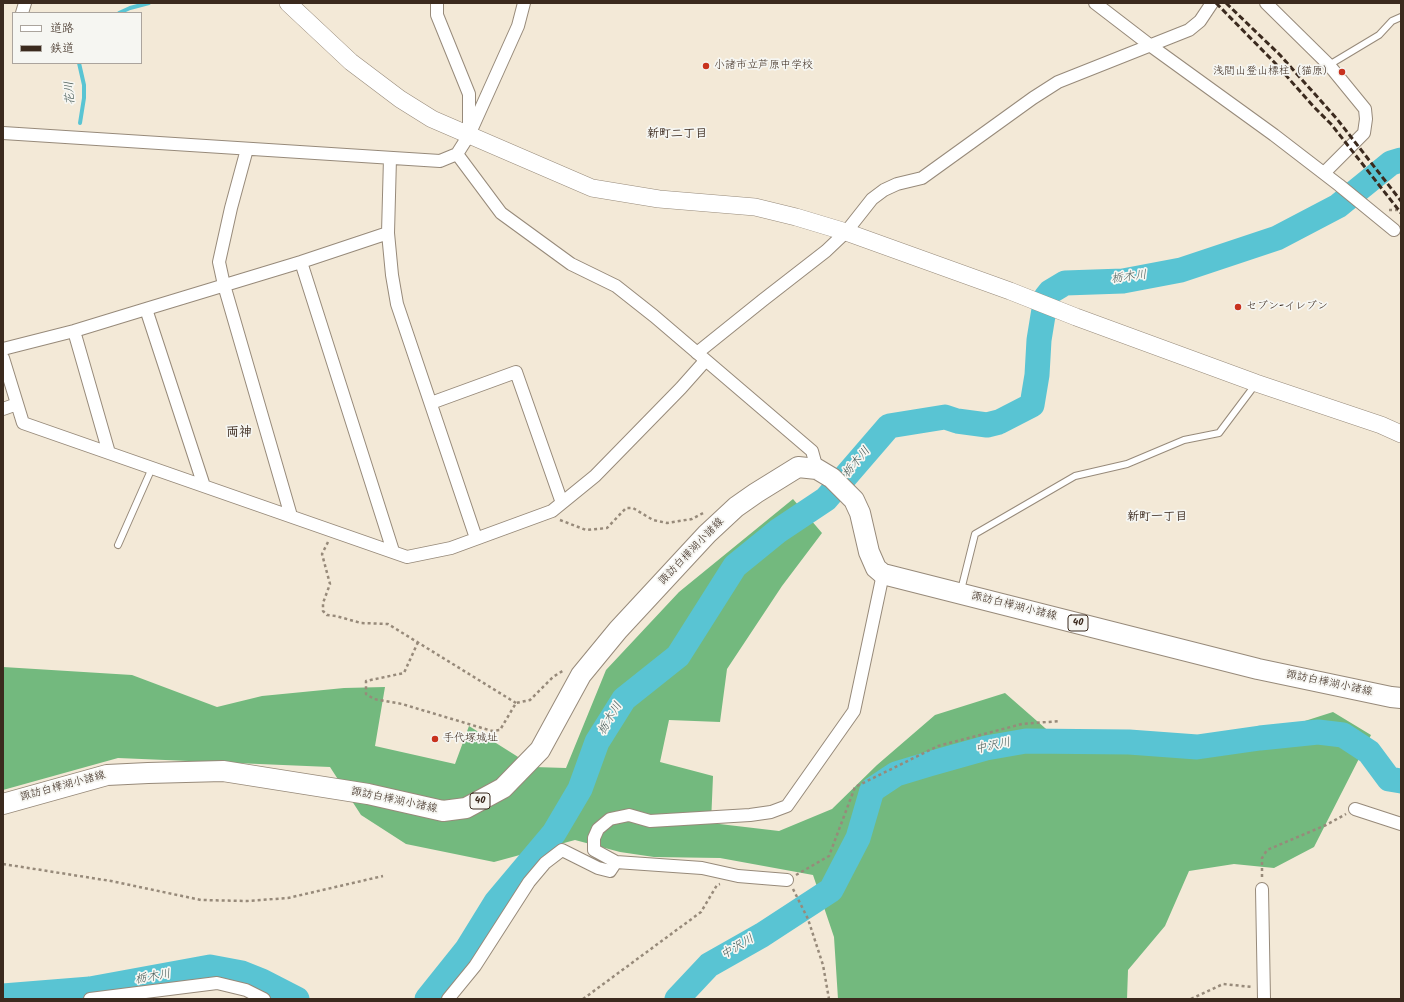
<!DOCTYPE html>
<html>
<head>
<meta charset="utf-8">
<style>
  body { margin:0 }
  #map { position:relative; width:1404px; height:1002px; overflow:hidden; background:#f3e9d7; font-family:Kalam,"Klee One",sans-serif }
  canvas { display:block }
  .frame { position:absolute; inset:0; border:4px solid #3b2a1e; pointer-events:none }
  .legend { position:absolute; left:12px; top:12px; width:130px; height:52px; box-sizing:border-box; background:#f6f6f2; border:1px solid #aba49d; margin:0; padding:5px 7px; list-style:none; font-size:12px; color:#3b2a1e }
  .legend li { display:flex; align-items:center; gap:8px; height:20px }
  .legend b { width:20px; border:1px solid #aba49d }
</style>
</head>
<body>
<div id="map">
<canvas width="1404" height="1002"></canvas>
<div class="frame"></div>
<ul class="legend">
<li><b style="height:5px;background:#fff"></b>道路</li>
<li><b style="height:5px;background:#3b2a1e"></b>鉄道</li>
</ul>
</div>
<script>
const c = document.querySelector('canvas').getContext('2d');
c.lineJoin = 'round';
function fillPath(path, color) { c.fillStyle = color; c.fill(path, 'evenodd'); }
const toPath = rows => new Path2D(rows.map(r => 'M' + r).join(''));
function trace(path, color, width, dash) { c.strokeStyle = color; c.lineWidth = width; c.lineCap = dash ? 'butt' : 'round'; c.setLineDash(dash || []); c.stroke(path); }
function write(font, color, halo, rows, align = 'center') {
  c.font = font + ' Kalam,"Klee One",sans-serif'; c.lineWidth = 3.5; c.setLineDash([]); c.textBaseline = 'middle'; c.strokeStyle = halo; c.fillStyle = color; for (const [text, x, y, turn = 0] of rows) {
    c.save(); c.translate(x, y); c.rotate((+turn || 0) * Math.PI / 180); c.textAlign = isNaN(turn) ? turn : align; if (halo) c.strokeText(text, 0, 0); c.fillText(text, 0, 0); c.restore();
  }
}
const forest = toPath([
  [793,499,822,533,782,586,727,669,720,722,669,720,660,762,713,776,711,823,779,831,832,809,877,765,935,715,1005,693,1069,749,1192,757,1333,712,1371,735,1314,847,1274,868,1234,864,1189,871,1165,926,1128,970,1127,999,838,999,834,937,813,875,720,858,654,857,620,852,575,840,494,862,406,844,361,815,330,767,118,758,3,790,3,667,132,675,217,707,262,696,344,688,385,687,375,746,455,764,469,726,534,767,566,768,606,670,679,592]
]);
const stream = toPath([
  [119,13,130,8,149,3],
  [79,63,84,85,84,98,80,123]
]);
const river = toPath([
  [3,996,90,989,210,967,242,973,262,981,297,999],
  [427,999,467,949,496,902,554,833,580,789,597,742,624,699,678,656,735,566,778,531,826,499,889,426,945,417,957,421,987,425,999,422,1032,405,1037,375,1039,340,1046,297,1050,292,1065,283,1123,281,1181,270,1277,238,1338,206,1391,163,1401,160],
  [677,999,709,965,762,935,831,890,858,838,872,790,896,774,929,764,986,748,1026,741,1129,742,1197,747,1260,738,1318,732,1343,735,1369,752,1389,779,1401,781]
]);
const path = toPath([
  [1389,210,1401,210],
  [560,520,586,530,607,528,626,508,633,508,653,520,667,523,692,519,705,512],
  [328,542,322,554,330,584,323,603,323,611,327,615,336,616,361,623,388,624,516,703],
  [418,642,404,673,366,681,366,694,374,699,402,704,492,731,500,730,516,703,530,700,553,677,564,670],
  [3,864,111,881,201,900,247,901,288,898,383,876],
  [796,875,829,856,855,787,938,746,1022,724,1060,721],
  [1262,877,1262,858,1267,850,1326,825,1346,814],
  [793,889,808,919,823,965,829,999],
  [583,999,701,912,717,885,720,884],
  [1191,999,1223,984,1252,987]
]);
const lane = toPath([
  [1329,65,1379,35,1392,21,1401,17],
  [118,545,152,468],
  [961,590,975,534,1075,476,1127,464,1184,440,1219,433,1255,385]
]);
const street = toPath([
  [437,3,437,15,469,94,469,130],
  [1095,3,1151,46,1274,135,1339,185,1394,230],
  [1266,3,1329,65,1365,109,1366,119,1364,133,1324,173],
  [22,13,25,3],
  [3,133,440,161,457,154,469,135,518,26,524,3],
  [247,149,231,208,219,262,224,285,291,516],
  [457,154,501,213,571,264,616,286,654,316,812,451,817,469],
  [390,158,388,233,392,275,397,304,476,538],
  [301,262,393,551],
  [146,309,204,486],
  [74,331,109,453],
  [3,349,74,331,146,309,301,262,388,233],
  [697,353,763,300,826,251,846,232,872,199,884,190,897,184,922,178,1033,98,1058,82,1189,30,1200,21,1212,3],
  [3,358,23,423,407,557,451,548,552,511,595,476,681,388,705,361],
  [431,403,516,372,562,503],
  [3,409,17,404],
  [1355,809,1401,824],
  [787,880,738,876,702,868,616,862,594,850,594,838,598,829,610,819,629,815,650,821,750,815,771,812,787,806,854,711,883,574],
  [1262,889,1264,999],
  [90,999,217,983,246,990,264,999],
  [448,999,475,966,529,882,545,863,562,850,598,868,610,871,616,862]
]);
const secondary = toPath([
  [288,3,351,62,400,99,432,119,592,188,659,199,755,207,796,217,846,232,1010,291,1076,317,1256,383,1381,425,1401,434]
]);
const primary = toPath([
  [3,804,107,775,148,773,223,771,368,794,443,811,466,808,503,788,540,750,581,675,618,630,707,534,736,507,756,493,798,467,817,469,832,478,854,500,860,513,869,552,876,568,883,574,1258,669,1391,697,1401,698]
]);
const rail = toPath([
  [1216,3,1275,63,1313,106,1331,124,1401,213],
  [1226,3,1280,55,1337,119,1401,201]
]);
const markers = [
  [706,66,4,"#c8321e"],
  [1342,72,4,"#c8321e"],
  [1238,307,4,"#c8321e"],
  [435,739,4,"#c8321e"]
];
const shields = [
  [1078,623,20],
  [480,801,20]
];
const shieldNames = [
  ["40",1078,623],
  ["40",480,801]
];
const poiNames = [
  ["小諸市立芦原中学校",714,66],
  ["浅間山登山標柱（猫原）",1334,72,"right"],
  ["セブン-イレブン",1246,307],
  ["手代塚城址",443,739]
];
const streetNames = [
  ["諏訪白樺湖小諸線",692,552,-46],
  ["諏訪白樺湖小諸線",1014,607,14],
  ["諏訪白樺湖小諸線",1329,684,12],
  ["諏訪白樺湖小諸線",63,787,-15],
  ["諏訪白樺湖小諸線",394,801,12]
];
const waterNames = [
  ["花川",71,93,-93],
  ["栃木川",1129,278,-7],
  ["栃木川",857,463,-50],
  ["栃木川",611,719,-59],
  ["中沢川",993,747,-12],
  ["中沢川",738,948,-31],
  ["栃木川",153,978,-10]
];
const neighbourhoodNames = [
  ["新町二丁目",677,135],
  ["新町一丁目",1157,518]
];
const quarterNames = [
  ["両神",239,434]
];
fillPath(forest, '#73b97e');
trace(stream, '#59c4d3', 4);
trace(river, '#59c4d3', 25);
trace(lane, '#978a7a', 8);
trace(street, '#978a7a', 14);
trace(secondary, '#978a7a', 18);
trace(primary, '#978a7a', 22);
trace(path, '#978a7a', 2.5, [3, 3]);
trace(lane, '#fff', 6);
trace(street, '#fff', 12);
trace(secondary, '#fff', 17);
trace(primary, '#fff', 20);
trace(rail, '#3b2a1e', 3, [6, 3]);
for (const [x, y, r, color] of markers) { const dot = new Path2D(); dot.arc(x, y, r, 0, 2 * Math.PI); c.fillStyle = color; c.fill(dot); trace(dot, '#f6f6f2', 1.5); }
for (const [x, y, w] of shields) { const box = new Path2D(); box.roundRect(x - w / 2, y - 8, w, 16, 3); c.fillStyle = '#f6f6f2'; c.fill(box); trace(box, '#3b2a1e', 1); }
write('bold 10px', '#3b2a1e', null, shieldNames);
write('11px', '#3b2a1e', '#f6f6f2', poiNames, 'left');
write('11px', '#3b2a1e', '#f6f6f2', streetNames);
write('italic 12px', '#445854', '#f6f6f2', waterNames);
write('bold 12px', '#3b2a1e', '#f6f6f2', neighbourhoodNames);
write('bold 13px', '#3b2a1e', '#f6f6f2', quarterNames);
</script>
</body>
</html>
